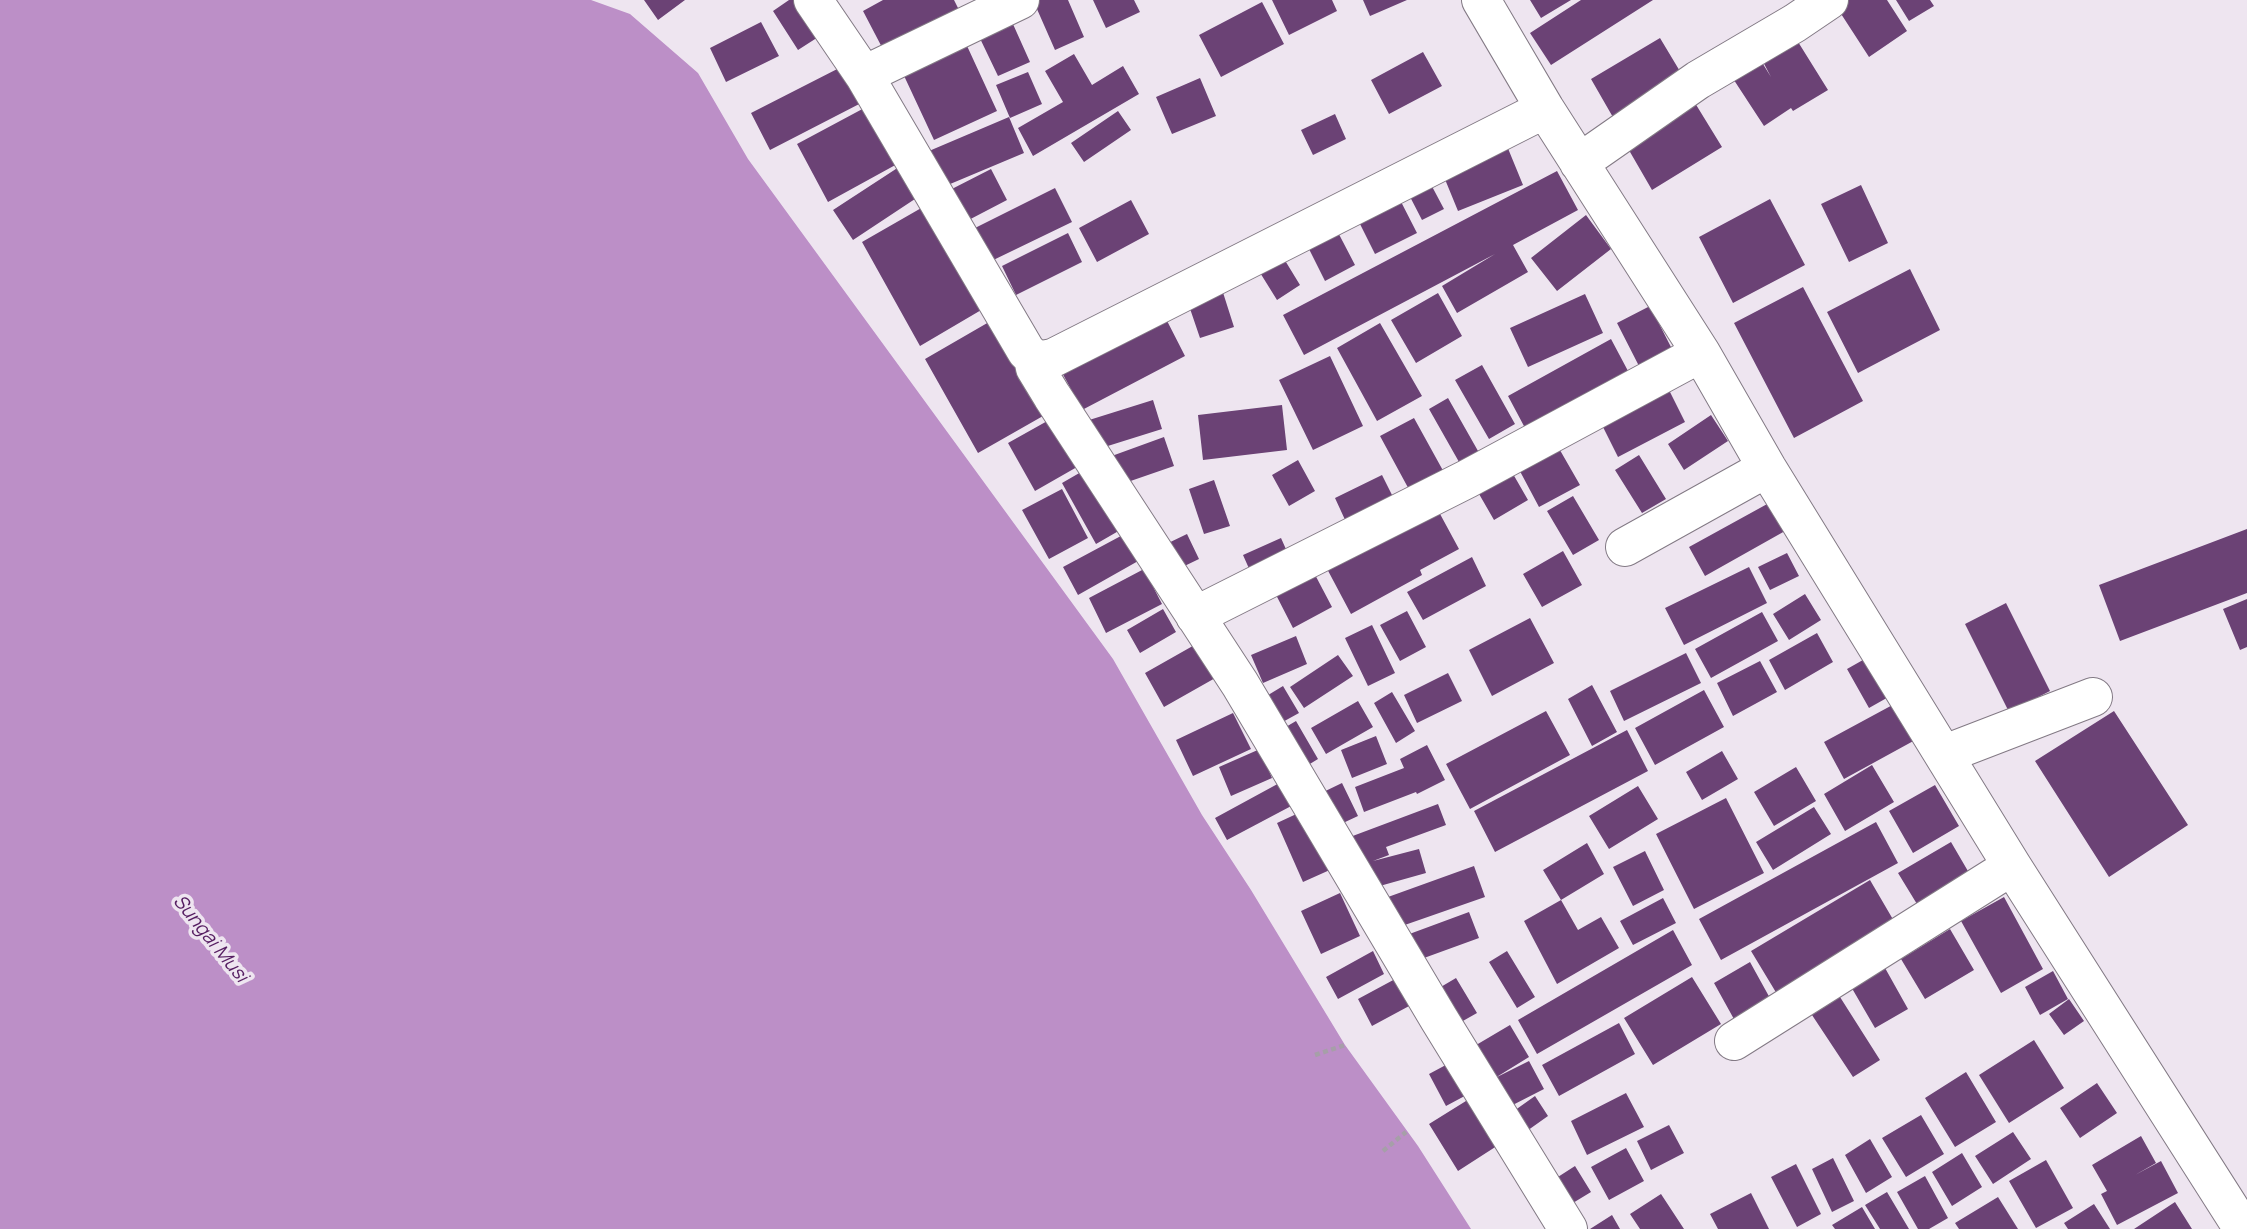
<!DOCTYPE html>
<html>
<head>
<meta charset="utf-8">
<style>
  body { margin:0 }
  canvas { display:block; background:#eee5f0 }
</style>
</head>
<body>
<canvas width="2247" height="1229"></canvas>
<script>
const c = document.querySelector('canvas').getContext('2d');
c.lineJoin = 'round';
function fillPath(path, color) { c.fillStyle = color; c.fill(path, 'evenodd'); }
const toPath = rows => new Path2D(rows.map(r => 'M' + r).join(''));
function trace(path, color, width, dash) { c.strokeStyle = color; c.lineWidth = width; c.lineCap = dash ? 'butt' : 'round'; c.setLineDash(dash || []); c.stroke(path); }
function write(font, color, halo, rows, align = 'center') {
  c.font = font + ' Manrope,sans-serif'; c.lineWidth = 7; c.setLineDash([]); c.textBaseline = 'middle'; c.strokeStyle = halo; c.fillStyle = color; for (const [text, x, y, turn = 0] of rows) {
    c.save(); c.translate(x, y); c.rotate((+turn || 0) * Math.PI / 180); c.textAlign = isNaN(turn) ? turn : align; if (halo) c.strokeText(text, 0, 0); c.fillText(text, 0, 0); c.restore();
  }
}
const water = toPath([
  [0,0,591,0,630,14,698,73,748,159,1113,659,1202,815,1251,890,1345,1045,1418,1146,1471,1229,0,1229]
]);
const building = toPath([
  [644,0,685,0,658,20],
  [789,0,806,0,826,32,798,50,773,11],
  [883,0,954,0,962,16,886,55,863,11],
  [1033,0,1068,0,1084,37,1055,50],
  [1093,0,1134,0,1140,12,1106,28],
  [1272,0,1332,0,1337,11,1289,35],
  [1363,0,1407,0,1370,16],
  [1530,0,1571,0,1541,18],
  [1581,0,1653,0,1551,65,1530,33],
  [1839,0,1887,0,1907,31,1869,57,1834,3],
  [1896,0,1930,0,1934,6,1909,21],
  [1262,2,1284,44,1221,77,1199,35],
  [1008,13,1030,62,998,76,975,28],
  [761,22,779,56,726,82,710,48],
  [962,35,997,111,934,140,899,65],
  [1795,37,1828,90,1793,111,1791,108,1764,126,1730,74,1758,56,1771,77,1761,58],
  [1660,38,1684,78,1614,119,1591,79],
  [1423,52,1442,86,1389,114,1371,80],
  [1074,54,1092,85,1123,66,1139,94,1033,156,1018,128,1063,102,1045,71],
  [849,63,867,100,770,150,751,113],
  [1028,72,1042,104,1010,118,996,85],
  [1200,78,1216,116,1172,134,1156,97],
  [1695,103,1722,147,1652,190,1626,145],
  [868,106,899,163,828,202,797,144],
  [1118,111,1131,130,1084,162,1071,143],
  [1335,114,1346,139,1313,155,1301,130],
  [1009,117,1024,153,943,187,929,151],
  [1507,146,1523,185,1458,211,1442,172],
  [902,165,921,195,853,240,833,210],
  [991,169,1007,200,961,224,946,192],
  [1557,171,1578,210,1513,245,1528,272,1457,313,1442,286,1495,254,1304,355,1283,315],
  [1427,177,1444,209,1422,220,1406,189],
  [1861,185,1888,243,1849,262,1821,204],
  [1055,188,1072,222,983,265,967,232],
  [1396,192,1417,233,1375,254,1355,214],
  [1770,199,1805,265,1733,303,1699,237],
  [1131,200,1149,234,1097,262,1079,228],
  [930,203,988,306,920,346,862,242],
  [1586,215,1611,249,1557,291,1531,258],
  [1330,217,1355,265,1325,281,1301,233],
  [1068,233,1082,262,1016,295,1002,266],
  [1278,249,1300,285,1277,300,1254,263],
  [1910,269,1940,330,1858,373,1827,312],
  [1219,280,1234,327,1200,338,1184,291],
  [1803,287,1863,401,1794,438,1734,323],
  [1438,293,1462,336,1416,363,1391,320],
  [1585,294,1603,333,1528,367,1510,328],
  [1650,306,1673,351,1640,368,1617,323],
  [1162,311,1185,356,1082,410,1058,365],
  [989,322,1043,416,978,453,925,359],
  [1380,323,1422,396,1377,421,1337,348],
  [1611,339,1636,386,1533,443,1508,396],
  [1330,356,1363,426,1313,450,1279,380],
  [1482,365,1515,424,1489,439,1455,380],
  [1662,376,1685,422,1618,457,1595,411],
  [1448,398,1482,458,1463,469,1429,409],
  [1153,400,1162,429,1095,450,1086,421],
  [1282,405,1287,450,1203,460,1198,415],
  [1058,415,1084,463,1035,491,1008,443],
  [1711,415,1728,441,1684,470,1668,444],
  [1414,418,1446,476,1412,495,1380,436],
  [1164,437,1174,466,1119,485,1109,457],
  [1553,438,1580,485,1539,507,1514,460],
  [1639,455,1666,499,1642,513,1615,470],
  [1298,460,1315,491,1289,506,1272,475],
  [1505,460,1528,500,1494,520,1471,480],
  [1088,468,1122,529,1096,544,1062,483],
  [1382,475,1400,511,1352,535,1335,498],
  [1214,480,1230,526,1204,534,1189,489],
  [1062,489,1088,538,1049,559,1022,510],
  [1573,496,1599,540,1573,555,1547,511],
  [1433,501,1459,549,1420,570,1422,575,1351,614,1325,565],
  [1769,503,1785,531,1705,576,1689,547],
  [2247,529,2247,593,2120,641,2099,585],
  [1132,530,1147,556,1078,595,1063,567],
  [1187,534,1199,559,1172,572,1160,547],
  [1281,538,1289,556,1251,573,1243,555],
  [1563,551,1582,585,1542,607,1523,574],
  [1787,553,1799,576,1770,590,1758,567],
  [1472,557,1486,586,1423,620,1407,592],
  [1749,567,1767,603,1684,645,1665,608],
  [1144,569,1162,604,1106,633,1089,598],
  [1312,569,1332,607,1293,628,1273,589],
  [1805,594,1821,620,1789,640,1773,614],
  [2247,599,2247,647,2240,650,2223,609],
  [2006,603,2050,691,2009,712,1965,624],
  [1163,609,1176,632,1140,653,1127,630],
  [1407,611,1426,647,1400,661,1380,625],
  [1762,612,1778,641,1711,678,1695,649],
  [1530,618,1554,663,1492,696,1469,650],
  [1372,625,1395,673,1368,686,1345,638],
  [1817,633,1833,662,1785,690,1769,660],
  [1296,636,1307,664,1263,683,1251,655],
  [1198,643,1217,677,1164,707,1145,673],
  [1686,653,1701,683,1624,721,1610,691],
  [1338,655,1353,676,1304,708,1290,687],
  [1870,656,1892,695,1869,708,1847,669],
  [1760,661,1777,692,1733,716,1717,683],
  [1448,673,1462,701,1417,723,1404,695],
  [1592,685,1617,732,1592,746,1568,699],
  [1283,686,1299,713,1270,729,1255,703],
  [1704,690,1724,727,1655,765,1635,728],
  [1392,692,1415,731,1396,743,1374,703],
  [1358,701,1373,727,1326,754,1311,728],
  [1898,702,1917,739,1844,779,1824,742],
  [1546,711,1570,755,1470,809,1446,764],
  [2114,711,2188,825,2109,877,2035,761],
  [1233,713,1251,749,1193,776,1176,740],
  [1296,721,1318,759,1300,770,1279,731],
  [1627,730,1648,771,1495,852,1474,811],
  [1376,736,1387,764,1352,778,1341,750],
  [1427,745,1445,780,1417,794,1416,792,1364,812,1355,787,1404,768,1400,759],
  [1260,749,1272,778,1231,796,1219,767],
  [1722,751,1738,779,1702,800,1686,772],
  [1872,765,1894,802,1845,831,1824,794],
  [1796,767,1816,801,1774,826,1754,792],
  [1283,781,1295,804,1227,840,1215,818],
  [1342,783,1358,816,1328,830,1313,797],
  [1935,785,1959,826,1913,853,1889,811],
  [1638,786,1658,819,1609,849,1589,816],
  [1726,798,1764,873,1694,909,1656,834],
  [1438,804,1446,825,1386,847,1389,855,1373,861,1419,849,1426,873,1369,889,1350,837],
  [1814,807,1831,834,1773,870,1756,842],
  [1305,810,1332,869,1303,882,1277,823],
  [1876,822,1898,863,1721,960,1699,919],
  [1951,842,1972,878,1920,909,1898,873],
  [1587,843,1604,874,1561,900,1543,870],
  [1645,851,1664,890,1633,906,1613,867],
  [1474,866,1485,897,1399,927,1388,897],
  [1870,880,1898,928,1780,999,1751,951],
  [1340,893,1360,936,1321,954,1301,911],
  [2004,897,2043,969,2001,993,1961,921],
  [1663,898,1676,923,1633,945,1620,921],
  [1561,900,1578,930,1601,917,1619,948,1557,984,1524,921],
  [1469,912,1479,938,1413,962,1404,936],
  [1950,929,1974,970,1925,999,1901,959],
  [1673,930,1692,965,1537,1054,1518,1020],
  [1373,951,1384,974,1338,999,1326,977],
  [1507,951,1535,997,1517,1008,1489,962],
  [1880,959,1908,1009,1875,1028,1846,978],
  [1750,962,1771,1000,1735,1021,1714,983],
  [2053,971,2068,999,2040,1015,2025,987],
  [1692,977,1721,1024,1653,1065,1624,1018],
  [1397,978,1411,1005,1372,1026,1358,999],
  [1456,978,1477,1013,1454,1026,1434,991],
  [1840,997,1880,1060,1853,1077,1812,1015],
  [2069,999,2084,1021,2064,1035,2049,1014],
  [1619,1023,1635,1054,1559,1096,1542,1065],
  [1510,1025,1529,1057,1495,1078,1529,1061,1544,1089,1501,1111,1466,1051],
  [2034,1040,2064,1088,2009,1123,1979,1075],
  [1457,1059,1474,1091,1446,1106,1429,1074],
  [1966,1072,1996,1122,1955,1147,1925,1098],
  [2097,1083,2117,1113,2080,1138,2060,1108],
  [1626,1093,1644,1127,1587,1155,1571,1121],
  [1474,1096,1503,1142,1458,1171,1429,1124],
  [1535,1096,1548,1116,1517,1138,1504,1118],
  [1921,1115,1944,1154,1906,1177,1882,1138],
  [1669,1125,1684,1153,1651,1170,1637,1141],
  [2013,1132,2031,1159,1993,1184,1975,1156],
  [2141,1136,2156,1163,2135,1175,2161,1161,2178,1193,2117,1225,2101,1194,2107,1191,2092,1165],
  [1870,1139,1892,1177,1866,1193,1845,1155],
  [1626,1148,1644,1181,1609,1200,1591,1167],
  [1962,1153,1982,1187,1952,1206,1932,1172],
  [1833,1158,1854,1201,1832,1212,1812,1169],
  [2046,1160,2073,1208,2036,1228,2009,1181],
  [1796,1164,1821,1214,1797,1227,1771,1177],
  [1575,1166,1591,1192,1563,1209,1547,1184],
  [1925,1176,1948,1218,1929,1229,1918,1229,1897,1192],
  [1887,1192,1909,1229,1880,1229,1865,1205],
  [1751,1193,1769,1229,1718,1229,1710,1214],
  [1661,1194,1684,1229,1640,1229,1630,1214],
  [1998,1197,2018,1229,1959,1229,1955,1223],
  [2175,1202,2192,1229,2134,1229],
  [2094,1204,2110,1229,2068,1229,2064,1223],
  [1862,1207,1875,1229,1835,1229,1832,1225],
  [1612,1215,1620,1229,1590,1229]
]);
const path = toPath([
  [1315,1055,1345,1045],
  [1383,1151,1406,1132]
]);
const minor = toPath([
  [813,0,864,75,1026,351,1033,358,1042,360,1053,358,1545,109],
  [1481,0,1545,109,1701,353,1767,468,2012,866,2243,1229],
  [864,75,1020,0],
  [1579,163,1698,80,1795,23,1829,0],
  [1033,358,1035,368,1052,396,1240,684,1439,1019,1568,1229],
  [1625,547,1767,468],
  [1195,616,1467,479,1701,353],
  [1945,754,2093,697],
  [1734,1041,2012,866]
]);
const waterNames = [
  ["Sungai Musi",210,939,51]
];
fillPath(water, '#bc8fc7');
fillPath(building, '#6b4275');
trace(minor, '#837a85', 40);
trace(path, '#a69fa8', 4.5, [5, 3.5]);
trace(minor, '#fff', 38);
write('italic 19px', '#551d61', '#eee5f0', waterNames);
</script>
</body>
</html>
